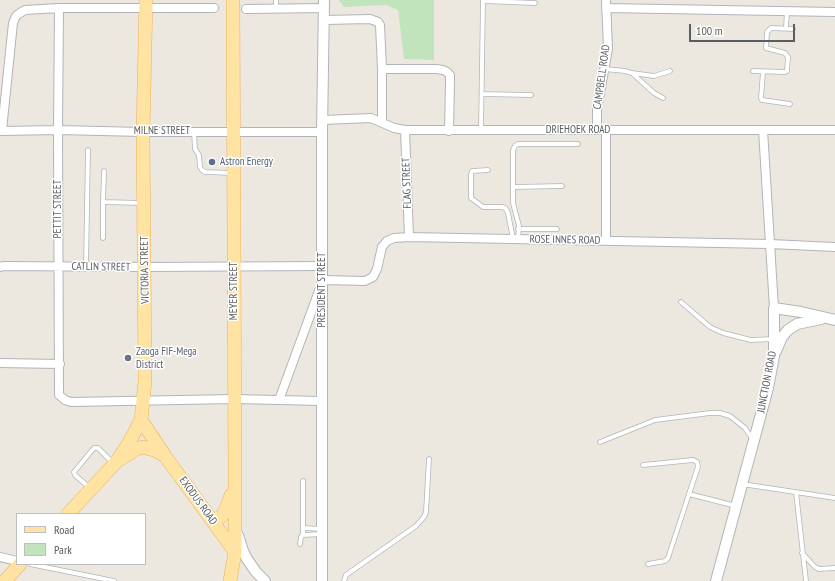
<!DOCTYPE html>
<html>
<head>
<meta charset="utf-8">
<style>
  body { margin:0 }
  #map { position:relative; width:835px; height:581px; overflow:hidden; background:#ece8e0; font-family:"PT Sans Narrow",sans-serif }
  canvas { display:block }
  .legend { position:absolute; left:16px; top:513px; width:130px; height:52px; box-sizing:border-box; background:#fff; border:1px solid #bdbfc0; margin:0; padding:5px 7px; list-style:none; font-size:12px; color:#595e61 }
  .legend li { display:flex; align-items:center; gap:8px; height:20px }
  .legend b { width:20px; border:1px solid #bdbfc0 }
  .scale { position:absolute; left:689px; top:24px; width:106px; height:18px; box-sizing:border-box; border:2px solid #595e61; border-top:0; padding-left:5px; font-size:12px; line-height:14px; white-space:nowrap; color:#595e61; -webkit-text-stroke:3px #fff; paint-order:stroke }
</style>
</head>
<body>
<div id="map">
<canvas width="835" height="581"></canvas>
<ul class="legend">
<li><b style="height:5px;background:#fee3a3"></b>Road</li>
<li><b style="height:11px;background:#c2e4bc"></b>Park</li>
</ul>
<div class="scale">100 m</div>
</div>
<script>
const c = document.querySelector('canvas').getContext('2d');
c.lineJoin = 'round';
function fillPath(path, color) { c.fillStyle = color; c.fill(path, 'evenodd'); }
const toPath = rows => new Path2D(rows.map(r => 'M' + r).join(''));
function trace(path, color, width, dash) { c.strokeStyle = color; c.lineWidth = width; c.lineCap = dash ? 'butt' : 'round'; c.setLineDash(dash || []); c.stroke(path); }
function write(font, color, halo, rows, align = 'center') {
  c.font = font + ' "PT Sans Narrow",sans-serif'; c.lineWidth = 3; c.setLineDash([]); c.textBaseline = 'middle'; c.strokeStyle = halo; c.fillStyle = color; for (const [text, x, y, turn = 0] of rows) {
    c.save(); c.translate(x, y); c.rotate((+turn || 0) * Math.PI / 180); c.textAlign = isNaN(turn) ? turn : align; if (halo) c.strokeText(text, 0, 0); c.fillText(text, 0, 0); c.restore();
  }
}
const green = toPath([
  [339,0,434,0,434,59,435,60,404,59,398,10,386,5,344,7]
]);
const service = toPath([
  [276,0,276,9],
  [483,1,535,3],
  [786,28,787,11],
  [605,69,625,71,632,73,654,93,663,98],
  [753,71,785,72,787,71,788,57,785,53,766,48,767,32,771,28,793,29],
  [763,72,761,98,762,100,790,104],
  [632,73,654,76,670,71],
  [482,94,531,95],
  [481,130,483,0],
  [194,132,195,149,199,155,200,167,202,170,205,172,232,173],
  [488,170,472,171,471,174,471,198,483,207,503,207,506,209,508,213,513,239],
  [104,171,103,202,142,203],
  [513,187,562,186],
  [518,229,557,229],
  [103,238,103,202],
  [518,239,519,226,513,203,513,150,515,146,518,144,578,144],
  [86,266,88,150],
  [681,302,710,327,723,333,751,340,774,339],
  [600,442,655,420,710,413,720,413,730,416,745,428,752,438],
  [643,465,693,460,697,462,698,467,689,494,736,506],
  [742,484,835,498],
  [90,488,75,475,74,472,94,448,98,448,113,463],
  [796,492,806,581],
  [303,528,322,529],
  [303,535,322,534],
  [300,544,301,537,303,535,303,481],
  [802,553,815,567,819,569,835,568],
  [30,564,114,581],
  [648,564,665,561,668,558,689,494],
  [344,581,346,575,416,526,424,517,426,512,429,459]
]);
const minor = toPath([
  [59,8,58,130,59,395,65,400,71,402,234,399,322,401],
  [606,8,835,12],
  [246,9,324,8],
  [324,20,370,19,378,22,380,25,382,69,382,122],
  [382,69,436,69,443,70,447,72,450,75,450,81,449,131],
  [323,120,371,118,394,128,405,130,835,130],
  [597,129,597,109,608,49,606,0],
  [2,130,13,23,16,16,20,13,25,10,59,8,214,8],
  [405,130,409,237],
  [763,130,774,308],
  [0,131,58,130,143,132,322,132],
  [606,241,606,129],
  [0,267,3,266,145,267,322,266],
  [0,363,60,364],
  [279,400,323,280,365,281,373,277,377,269,382,247,387,241,394,238,409,237,770,244,835,247],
  [0,557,17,561]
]);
const tertiary = toPath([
  [776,351,782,337,788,330,797,324,821,319],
  [238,535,243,551,247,559,256,572,265,581],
  [322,581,322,132,324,0],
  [716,581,768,388,774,356,774,308,801,312,835,320]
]);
const primary = toPath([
  [141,420,165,456,235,552],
  [121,459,136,449,143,447,154,450,164,455],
  [68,514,117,461,130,441,141,420,145,381,143,132,146,0],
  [213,521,222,516,226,509,231,495],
  [5,581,20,564],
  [230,581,235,552,235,479,233,0]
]);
const markers = [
  [212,162,4,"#5c6f8a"],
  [128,358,4,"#6b7280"]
];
const streetNames = [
  ["CAMPBELL ROAD",602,77,-82],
  ["DRIEHOEK ROAD",578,130],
  ["MILNE STREET",162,131],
  ["FLAG STREET",407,183,-92],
  ["PETTIT STREET",58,209,-90],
  ["ROSE INNES ROAD",565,240,1],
  ["CATLIN STREET",101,267,1],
  ["VICTORIA STREET",145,270,-91],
  ["PRESIDENT STREET",322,290,-90],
  ["MEYER STREET",234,291,-90],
  ["JUNCTION ROAD",767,382,-79],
  ["EXODUS ROAD",198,501,54]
];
const serviceNames = [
  ["Astron Energy",220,162]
];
const worshipNames = [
  ["Zaoga FIF-Mega",136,352],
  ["District",136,365]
];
fillPath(green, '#c2e4bc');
trace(service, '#b1b5b8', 5.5);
trace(minor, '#b1b5b8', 10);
trace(tertiary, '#b1b5b8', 12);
trace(primary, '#f0af56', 14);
trace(service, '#fff', 4);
trace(minor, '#fff', 8);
trace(tertiary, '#fff', 10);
trace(primary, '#fee3a3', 13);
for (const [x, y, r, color] of markers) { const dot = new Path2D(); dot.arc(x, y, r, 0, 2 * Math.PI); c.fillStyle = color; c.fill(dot); trace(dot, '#fff', 1.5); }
write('11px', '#595e61', '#fff', streetNames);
write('11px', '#4e5e75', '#fff', serviceNames, 'left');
write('11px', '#5b616d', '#fff', worshipNames, 'left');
</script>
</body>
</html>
